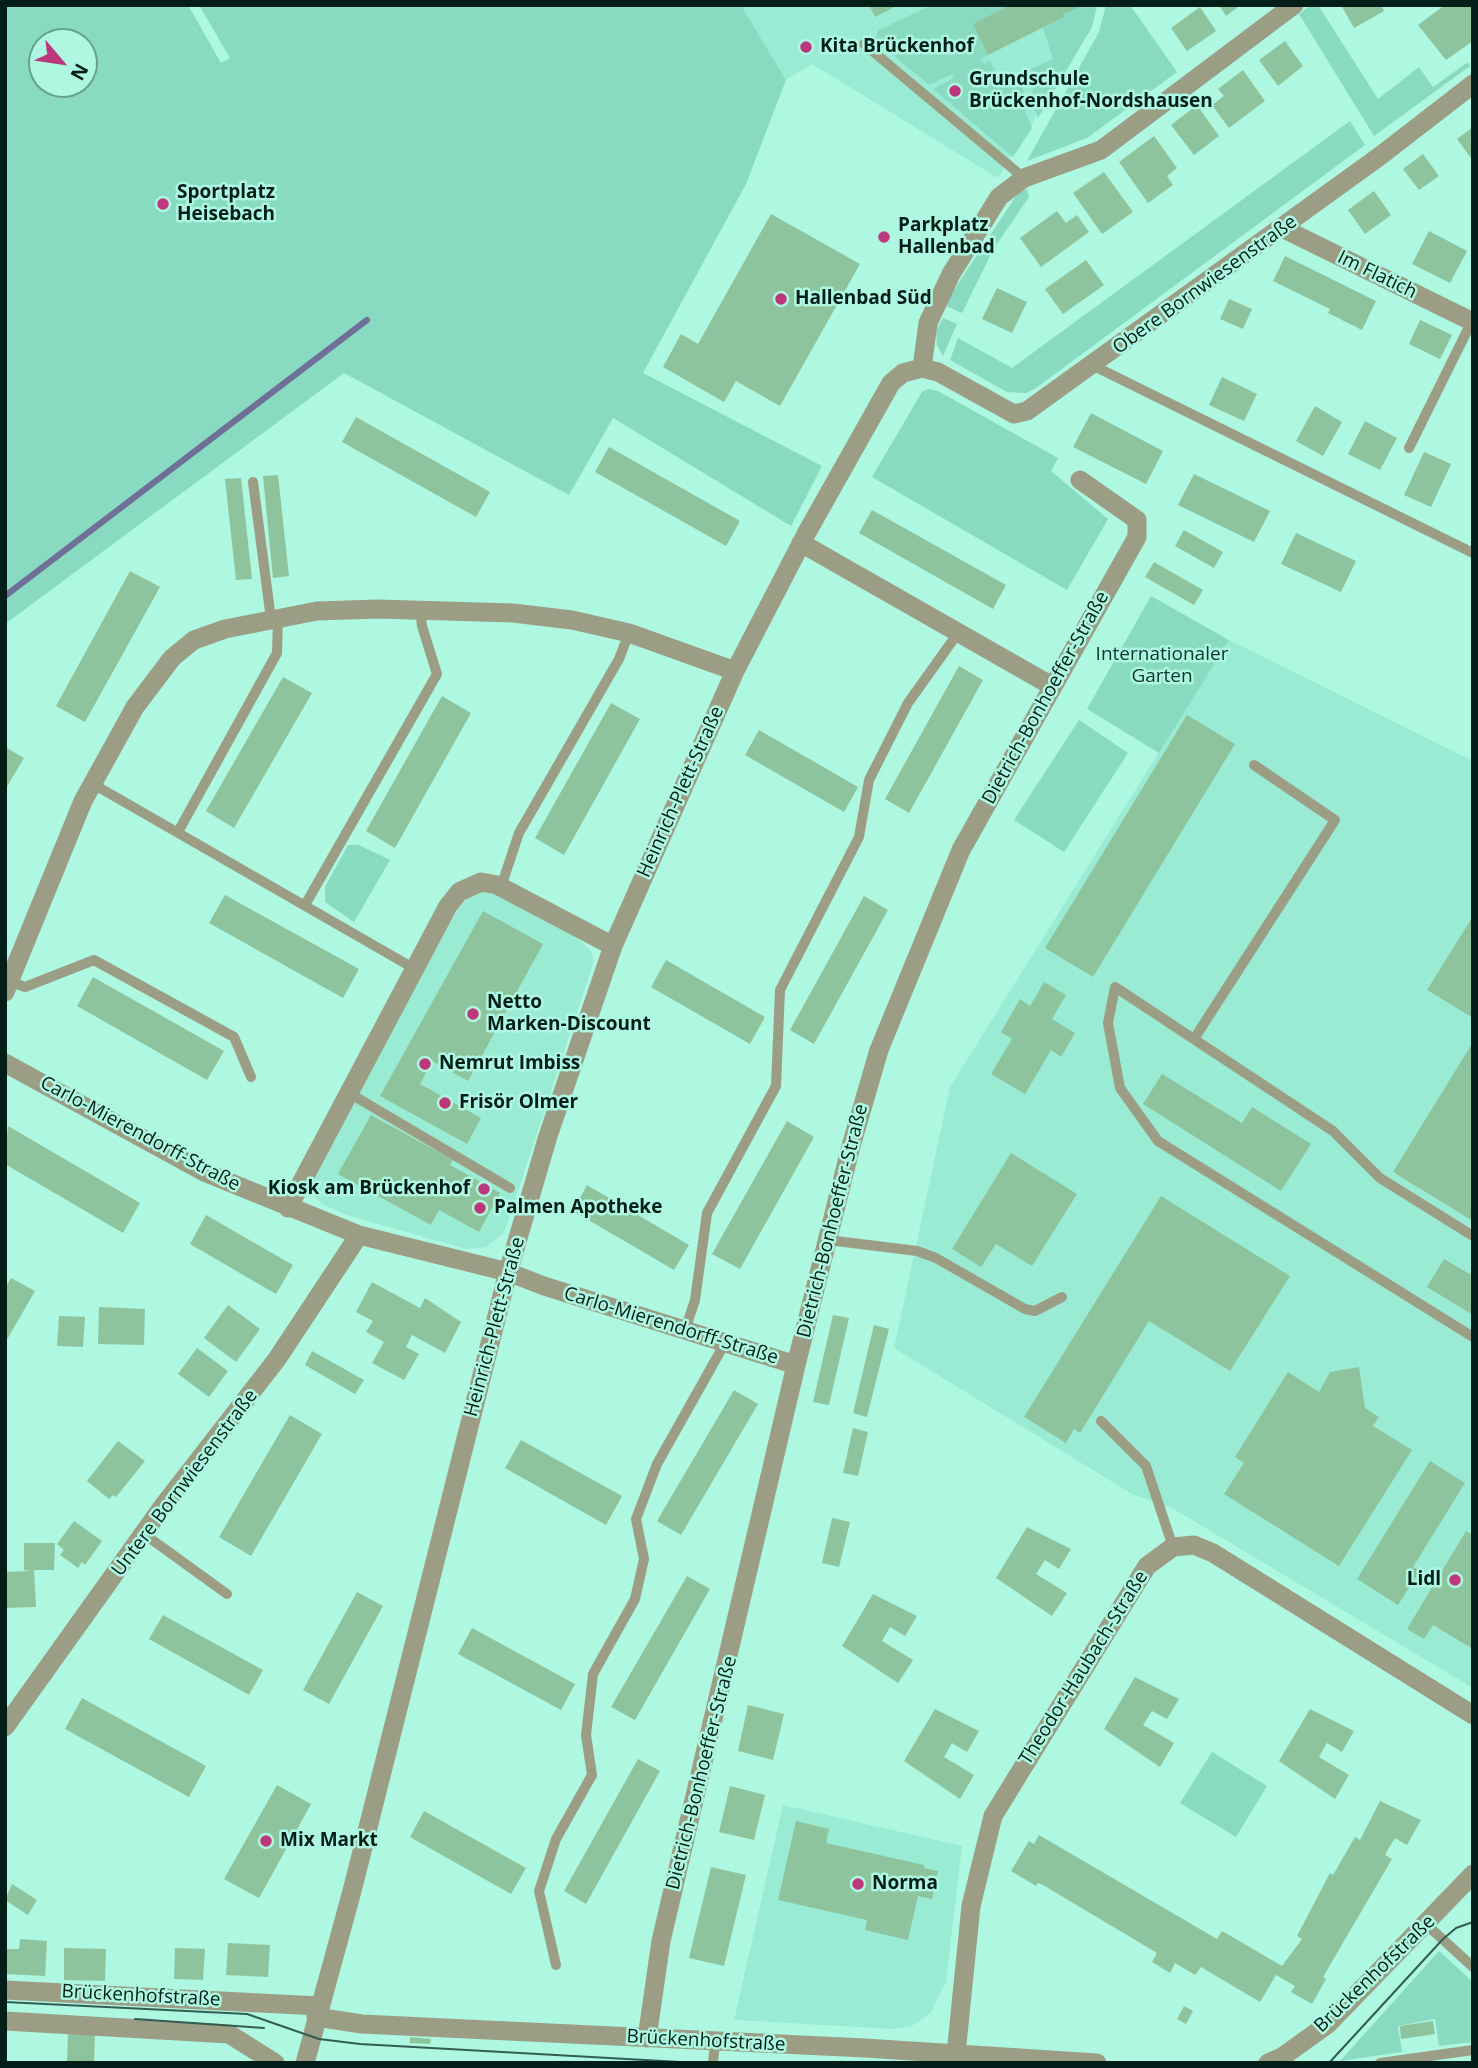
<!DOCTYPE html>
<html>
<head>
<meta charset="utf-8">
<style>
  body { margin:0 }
  #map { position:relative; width:1478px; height:2068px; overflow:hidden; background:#aef7e0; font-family:"Open Sans",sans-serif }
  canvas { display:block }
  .frame { position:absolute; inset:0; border:7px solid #011f18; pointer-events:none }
  .north { position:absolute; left:28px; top:28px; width:70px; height:70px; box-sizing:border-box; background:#aef7e0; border:2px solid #69a190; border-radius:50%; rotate:119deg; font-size:19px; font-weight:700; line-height:28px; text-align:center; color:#011f18 }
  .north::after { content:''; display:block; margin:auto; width:24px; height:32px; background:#bc377b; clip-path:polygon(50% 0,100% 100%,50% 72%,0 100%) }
</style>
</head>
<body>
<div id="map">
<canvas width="1478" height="2068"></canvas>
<div class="frame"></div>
<div class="north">N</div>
</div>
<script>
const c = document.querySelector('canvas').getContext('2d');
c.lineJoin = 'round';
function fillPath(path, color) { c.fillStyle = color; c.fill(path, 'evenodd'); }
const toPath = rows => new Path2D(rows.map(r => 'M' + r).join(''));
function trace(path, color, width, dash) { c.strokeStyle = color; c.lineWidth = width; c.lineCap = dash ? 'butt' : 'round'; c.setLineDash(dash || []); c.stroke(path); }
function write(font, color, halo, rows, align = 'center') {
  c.font = font + ' "Open Sans",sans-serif'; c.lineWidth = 5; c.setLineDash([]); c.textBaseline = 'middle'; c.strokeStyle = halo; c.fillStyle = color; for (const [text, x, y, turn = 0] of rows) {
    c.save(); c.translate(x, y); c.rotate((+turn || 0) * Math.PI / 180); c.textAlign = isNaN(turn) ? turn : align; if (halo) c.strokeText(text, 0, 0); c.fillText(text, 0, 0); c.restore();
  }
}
const built = toPath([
  [741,5,1097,5,1092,27,998,178,812,64,786,80],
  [1229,640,1473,761,1473,1688,1172,1508,1132,1494,894,1348,950,1087],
  [479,890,493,891,579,939,590,950,594,961,504,1233,486,1247,466,1249,347,1215,324,1205,312,1195,309,1185,461,903,468,895],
  [783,1805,962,1846,946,1982,931,2012,912,2026,894,2029,734,2020]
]);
const green = toPath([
  [5,5,188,5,221,63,230,58,199,5,741,5,786,80,746,184,643,373,822,466,791,526,613,418,569,495,344,373,5,624],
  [42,42,84,42,84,84,42,84],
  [932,5,1010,5,973,24,988,55,981,59,984,64,990,61,1001,84,1022,74,1025,111,1032,128,1013,157,933,89,954,78,952,74,929,85,875,40,879,30],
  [1076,5,1097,5,1092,27,1038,118,1034,108,1031,69,1053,59,1043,28,1064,17,1063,14,1076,8],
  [1106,5,1130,5,1177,72,1087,138,1027,161,1099,32],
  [1311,5,1318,5,1378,99,1419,67,1433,87,1468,62,1470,66,1374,136,1299,14],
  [1350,121,1365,145,1036,388,1026,393,1007,392,950,360,958,338,1012,368],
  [1027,189,1029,197,994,248,962,313,944,305,1018,193],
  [943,318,957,324,943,356,937,345,936,330],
  [928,389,938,391,1058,458,1051,471,1108,519,1067,590,872,477,922,392],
  [1151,596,1229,640,1159,753,1087,709],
  [1079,720,1128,753,1064,852,1014,820],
  [348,845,359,845,390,860,354,922,325,902,325,887],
  [1212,1752,1267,1786,1236,1837,1180,1803],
  [1439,1951,1473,1982,1473,2042,1439,2046,1435,2019,1398,2026,1402,2052,1340,2061]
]);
const stream = toPath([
  [5,596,367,320]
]);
const building = toPath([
  [869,5,898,5,875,17],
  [1010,5,1076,5,1077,8,1063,14,1064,17,988,55,973,24],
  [1219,5,1241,5,1226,16],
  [1341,5,1381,5,1384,11,1354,28],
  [1445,5,1473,7,1473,41,1446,60,1418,25],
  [1200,7,1216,31,1187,51,1171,28],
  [1285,41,1303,66,1278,86,1259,60],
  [1243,70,1265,101,1229,128,1212,105,1224,96,1218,89],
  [1197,105,1219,136,1194,155,1171,125],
  [1473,127,1473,161,1457,139],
  [1154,136,1177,168,1167,176,1173,185,1148,203,1119,162],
  [1423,154,1439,176,1419,190,1403,169],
  [1104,172,1133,212,1102,234,1073,193],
  [1374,191,1391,215,1365,234,1348,210],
  [1057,211,1066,223,1077,215,1089,232,1041,267,1020,238],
  [771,214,860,264,780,406,736,381,724,402,663,367,681,334,698,344],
  [1429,231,1467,251,1450,283,1412,264],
  [1285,256,1376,301,1362,330,1328,313,1330,309,1273,281],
  [1086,260,1104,285,1063,314,1045,289],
  [997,288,1027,302,1012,333,982,319],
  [1229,299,1252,309,1243,329,1220,319],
  [1420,320,1452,335,1440,359,1409,344],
  [1222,377,1257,394,1244,421,1209,405],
  [1315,406,1342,422,1323,456,1296,441],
  [1091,413,1163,451,1146,484,1073,447],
  [356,417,490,492,476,517,342,442],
  [1365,421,1397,438,1380,470,1348,454],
  [609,447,740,521,726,546,595,472],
  [1424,452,1451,464,1431,507,1404,495],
  [1194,474,1270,511,1254,542,1178,505],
  [278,475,289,576,273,578,263,476],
  [241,478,252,579,236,580,225,479],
  [872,510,1006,585,993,609,859,533],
  [1184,530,1223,552,1214,568,1175,546],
  [1296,533,1356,561,1341,592,1281,564],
  [1154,562,1203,590,1194,605,1145,577],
  [130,571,160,587,85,722,56,706],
  [959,666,983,680,909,813,885,799],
  [283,677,312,693,234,828,206,811],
  [442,696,471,713,395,848,366,831],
  [611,703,640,719,564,855,535,838],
  [1187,715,1235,744,1093,977,1045,948],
  [759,730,858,787,844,812,745,755],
  [5,747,24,758,5,790],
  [225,895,359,969,343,998,209,923],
  [864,896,888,910,814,1044,790,1030],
  [483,911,543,944,468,1081,432,1061,420,1084,481,1118,467,1144,380,1096],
  [1473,916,1473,1018,1427,990],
  [666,960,765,1017,750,1044,651,987],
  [93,977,224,1051,207,1080,77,1006],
  [1044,982,1066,995,1052,1019,1075,1033,1061,1057,1051,1050,1025,1094,991,1074,1012,1039,1001,1032,1020,999,1030,1006],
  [1473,1042,1473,1221,1393,1172],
  [1162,1074,1242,1123,1252,1107,1311,1144,1281,1191,1143,1104],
  [371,1115,453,1160,450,1165,500,1193,479,1232,439,1210,431,1225,338,1174],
  [787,1121,814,1137,740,1269,712,1254],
  [8,1126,140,1203,123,1233,5,1164],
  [1011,1153,1077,1194,1032,1266,996,1244,981,1267,952,1249],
  [587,1185,689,1245,674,1270,573,1211],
  [1161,1196,1290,1276,1230,1371,1149,1321,1080,1433,1074,1429,1066,1443,1024,1417],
  [206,1215,293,1265,276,1294,190,1244],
  [1444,1259,1473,1276,1473,1315,1427,1287],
  [11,1278,35,1291,5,1343,5,1288],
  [372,1282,420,1308,425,1298,461,1322,445,1353,412,1335,406,1347,419,1354,404,1380,372,1363,384,1342,366,1332,373,1321,356,1312],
  [228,1305,260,1329,236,1362,204,1338],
  [99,1307,145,1309,144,1345,98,1344],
  [833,1315,849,1318,829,1405,813,1402],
  [59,1316,85,1317,83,1347,57,1346],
  [874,1325,889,1329,867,1417,853,1413],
  [197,1348,228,1371,209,1397,178,1374],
  [312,1351,364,1380,355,1394,305,1365],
  [1359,1367,1365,1408,1379,1417,1373,1426,1412,1450,1339,1566,1224,1494,1244,1463,1235,1457,1288,1372,1319,1392,1330,1372],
  [734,1390,758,1404,681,1535,657,1521],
  [290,1415,322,1434,251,1556,219,1537],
  [853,1428,868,1432,858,1476,843,1473],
  [521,1440,622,1496,606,1525,505,1468],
  [118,1441,145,1461,116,1497,113,1495,109,1499,87,1481],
  [1430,1461,1465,1483,1413,1567,1420,1570,1398,1605,1357,1579],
  [832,1518,850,1522,839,1567,822,1563],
  [74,1521,102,1541,85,1565,82,1562,78,1568,60,1555,64,1550,57,1544],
  [1027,1527,1071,1549,1059,1569,1045,1560,1036,1574,1067,1593,1052,1616,996,1578],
  [1466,1531,1473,1535,1473,1649,1433,1625,1424,1639,1407,1629],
  [24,1543,55,1543,54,1570,34,1570,36,1607,5,1608,5,1572,31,1571,24,1570],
  [687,1576,710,1589,635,1720,611,1707],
  [357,1592,383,1606,329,1704,303,1690],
  [873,1594,917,1616,905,1636,890,1627,882,1641,913,1660,898,1683,842,1646],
  [163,1615,263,1670,249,1695,149,1639],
  [472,1628,575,1684,561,1710,458,1654],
  [1135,1677,1179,1699,1167,1719,1152,1711,1143,1725,1174,1743,1160,1767,1104,1729],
  [82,1698,206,1766,189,1797,65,1729],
  [748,1705,784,1714,773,1760,738,1751],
  [935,1709,979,1731,967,1752,952,1743,944,1757,974,1775,960,1799,904,1761],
  [1310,1709,1354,1731,1342,1752,1327,1743,1319,1757,1349,1775,1335,1799,1279,1761],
  [638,1759,660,1771,586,1904,564,1891],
  [277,1785,311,1804,259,1898,224,1879],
  [730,1786,765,1795,754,1840,719,1832],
  [1380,1801,1421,1820,1407,1845,1395,1838,1390,1846,1385,1855,1392,1859,1323,1977,1326,1979,1312,2004,1291,1992,1295,1986,1276,1975,1260,2002,1201,1967,1195,1975,1175,1963,1170,1973,1152,1962,1157,1953,1043,1885,1038,1883,1036,1886,1011,1871,1029,1841,1034,1844,1039,1835,1217,1939,1222,1931,1282,1966,1302,1939,1297,1936,1330,1873,1333,1875,1355,1837,1360,1840],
  [424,1811,526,1868,511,1894,410,1837],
  [796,1821,829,1829,826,1843,924,1865,924,1868,938,1871,932,1899,918,1896,908,1940,865,1930,867,1920,778,1900],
  [711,1867,746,1875,724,1966,689,1958],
  [12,1884,37,1900,28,1915,5,1900],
  [20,1939,47,1941,45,1976,5,1974,5,1949,19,1949],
  [228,1943,270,1945,268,1977,226,1975],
  [64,1948,106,1949,105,1981,64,1980],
  [175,1948,205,1949,203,1980,174,1979],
  [1184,2006,1193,2011,1186,2024,1177,2019],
  [1433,2021,1435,2034,1401,2039,1400,2026],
  [68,2033,95,2034,94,2063,67,2063],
  [410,2037,431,2039,430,2044,410,2043]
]);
const lane = toPath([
  [864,44,1024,178],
  [1094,366,1473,553],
  [1409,448,1472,321],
  [253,482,271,619],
  [93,784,415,969],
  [178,832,277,653,278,618],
  [501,887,519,833,619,659,629,633],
  [305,905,437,674,422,626,420,610],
  [9,981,25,987,94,960,234,1037,251,1077],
  [1194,1039,1335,820,1254,765],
  [349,1093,510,1188],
  [1473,1236,1380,1178,1333,1131,1115,987,1108,1023,1120,1088,1158,1141,1473,1337],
  [828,1240,917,1251,936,1258,1025,1309,1035,1311,1062,1297],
  [685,1330,695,1300,707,1213,776,1086,780,990,859,837,869,780,908,703,958,633],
  [1101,1421,1146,1466,1173,1547],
  [144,1534,227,1594],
  [1427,1925,1473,1967],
  [556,1965,539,1891,556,1839,592,1775,586,1735,593,1674,635,1599,644,1559,636,1519,657,1464,725,1343],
  [713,2063,715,2043],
  [1380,2063,1473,2050]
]);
const street = toPath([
  [1282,228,1473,322],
  [922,368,938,372,1014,414,1027,411,1380,156,1473,84],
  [922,368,928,323,951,274,999,197,1024,178,1101,150,1294,5],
  [801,543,1052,686],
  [5,992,83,801,135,707,172,658,194,640,225,629,317,611,378,609,513,613,572,620,629,633,735,671],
  [5,1063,204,1172,359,1235,508,1272,544,1286,796,1365],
  [288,1208,448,906,459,892,481,882,497,885,613,946],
  [5,1727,163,1506,277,1359,359,1235],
  [5,1990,319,2006],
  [316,2017,362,2024,865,2048,1097,2063],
  [5,2021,229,2034,275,2063],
  [647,2038,661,1941,796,1365,851,1146,879,1050,961,850,1137,537,1137,520,1080,480],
  [956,2054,971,1906,993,1816,1147,1566,1173,1547,1194,1545,1213,1553,1473,1715],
  [305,2063,352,1891,508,1272,548,1136,613,946,735,671,806,534,891,383,903,373,922,368],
  [1268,2063,1282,2057,1328,2024,1473,1874]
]);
const tram = toPath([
  [5,2002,247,2014,319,2039,360,2044,698,2063],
  [135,2019,264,2028],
  [1329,2063,1443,1939,1456,1928,1473,1922]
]);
const markers = [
  [806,47,7,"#bc377b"],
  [955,91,7,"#bc377b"],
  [163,204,7,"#bc377b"],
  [884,237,7,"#bc377b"],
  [781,299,7,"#bc377b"],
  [473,1014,7,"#bc377b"],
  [425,1064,7,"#bc377b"],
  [445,1103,7,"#bc377b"],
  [484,1189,7,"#bc377b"],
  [480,1208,7,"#bc377b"],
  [1455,1580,7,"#bc377b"],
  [266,1841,7,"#bc377b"],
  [858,1884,7,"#bc377b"]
];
const poiNames = [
  ["Kita Brückenhof",820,47],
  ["Grundschule",969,80],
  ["Brückenhof-Nordshausen",969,102],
  ["Sportplatz",177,193],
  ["Heisebach",177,215],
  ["Parkplatz",898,226],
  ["Hallenbad",898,248],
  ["Hallenbad Süd",795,299],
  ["Netto",487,1003],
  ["Marken-Discount",487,1025],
  ["Nemrut Imbiss",439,1064],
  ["Frisör Olmer",459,1103],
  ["Kiosk am Brückenhof",470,1189,"right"],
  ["Palmen Apotheke",494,1208],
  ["Lidl",1441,1580,"right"],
  ["Mix Markt",280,1841],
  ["Norma",872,1884]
];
const streetNames = [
  ["Im Flatich",1377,275,26],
  ["Obere Bornwiesenstraße",1205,285,-36],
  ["Dietrich-Bonhoeffer-Straße",1046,698,-61],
  ["Heinrich-Plett-Straße",681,792,-66],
  ["Carlo-Mierendorff-Straße",140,1134,28],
  ["Dietrich-Bonhoeffer-Straße",833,1221,-76],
  ["Carlo-Mierendorff-Straße",671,1326,17],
  ["Heinrich-Plett-Straße",495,1327,-75],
  ["Untere Bornwiesenstraße",185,1483,-53],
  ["Theodor-Haubach-Straße",1084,1668,-58],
  ["Dietrich-Bonhoeffer-Straße",702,1773,-76],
  ["Brückenhofstraße",1375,1974,-44],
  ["Brückenhofstraße",141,1996,3],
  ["Brückenhofstraße",706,2041,3]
];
const parkNames = [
  ["Internationaler",1162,655],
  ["Garten",1162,677]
];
fillPath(built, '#99ecd3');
fillPath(green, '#88dac1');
trace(stream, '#6f6f98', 6);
fillPath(building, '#8dc49d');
trace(lane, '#9b9e85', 10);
trace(street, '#9b9e85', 19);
trace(tram, '#325d51', 2);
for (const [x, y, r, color] of markers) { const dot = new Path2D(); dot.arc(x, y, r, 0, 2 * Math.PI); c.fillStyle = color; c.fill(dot); trace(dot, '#aef7e0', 2.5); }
write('bold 19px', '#011f18', '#aef7e0', poiNames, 'left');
write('19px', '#011f18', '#aef7e0', streetNames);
write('19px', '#0c352b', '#aef7e0', parkNames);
</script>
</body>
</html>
